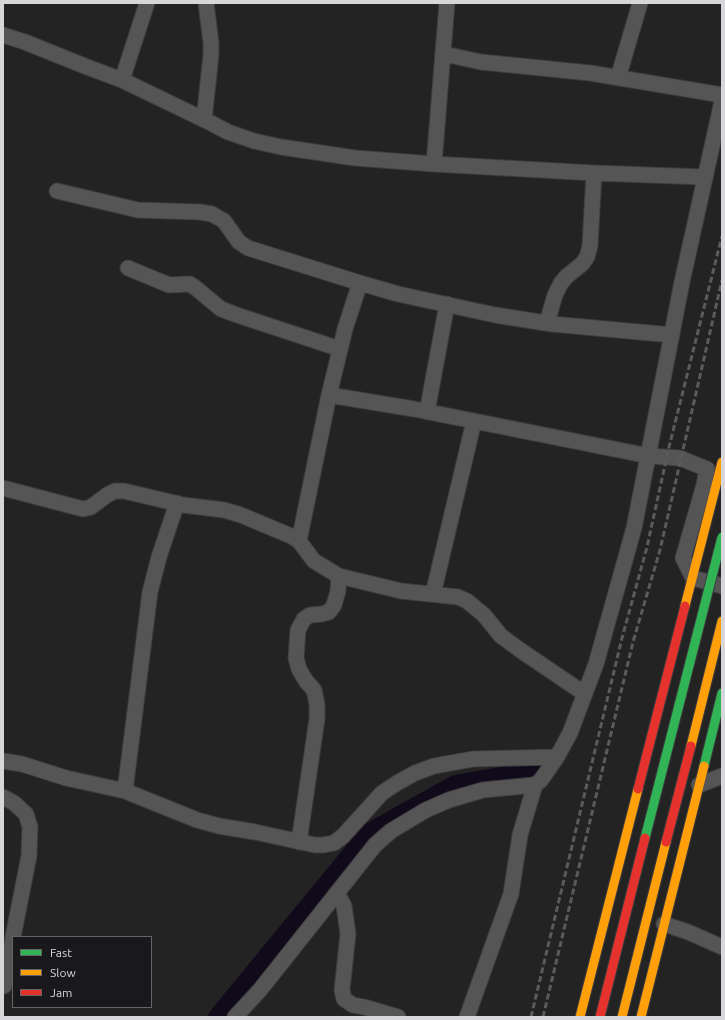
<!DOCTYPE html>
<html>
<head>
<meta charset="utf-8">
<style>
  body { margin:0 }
  #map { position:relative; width:725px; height:1020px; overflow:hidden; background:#232323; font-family:Ubuntu,sans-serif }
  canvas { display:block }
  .frame { position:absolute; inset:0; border:4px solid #d7d7d9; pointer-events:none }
  .legend { position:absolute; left:12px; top:936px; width:140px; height:72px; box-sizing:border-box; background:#19181b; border:1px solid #656467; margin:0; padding:5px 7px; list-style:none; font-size:12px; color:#d7d7d9 }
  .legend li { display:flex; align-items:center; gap:8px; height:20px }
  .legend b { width:20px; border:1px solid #656467 }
</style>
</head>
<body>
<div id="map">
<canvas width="725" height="1020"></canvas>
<div class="frame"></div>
<ul class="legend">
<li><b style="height:5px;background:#30b455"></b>Fast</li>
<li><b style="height:5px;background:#ff9f0a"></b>Slow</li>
<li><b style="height:5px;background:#e5322d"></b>Jam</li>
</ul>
</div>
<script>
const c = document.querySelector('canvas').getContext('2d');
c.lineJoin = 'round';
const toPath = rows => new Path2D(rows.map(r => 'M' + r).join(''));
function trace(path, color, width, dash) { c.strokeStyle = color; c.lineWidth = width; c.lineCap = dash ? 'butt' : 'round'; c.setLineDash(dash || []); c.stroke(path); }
const canal = toPath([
  [217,1017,369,832,455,784,534,770]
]);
const street = toPath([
  [3,35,25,42,87,67,122,80,211,123,228,132,254,141,281,147,355,158,434,164,594,173,704,177],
  [444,54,481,62,590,73,722,95],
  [618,78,640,3],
  [122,80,147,3],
  [204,120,211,55,211,43,206,3],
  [434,164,447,3],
  [57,191,138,210,200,212,212,214,224,221,239,242,248,248,360,283,398,294,495,315,552,324,672,335],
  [128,268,169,285,190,284,197,289,221,309,237,315,340,349],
  [547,323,555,295,561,283,567,276,582,264,587,257,590,246,594,173],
  [329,395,414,409,649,456,680,458,707,469,704,485,683,558,693,578,722,586],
  [427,412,447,304],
  [3,488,83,509,91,507,107,495,115,491,124,491,183,505,224,510,241,515,291,536,299,541,314,561,339,576,401,591,458,597,467,601,484,615,501,636,520,650,585,694],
  [299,541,329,395,345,329,360,283],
  [433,594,474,421],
  [3,761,22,764,66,778,125,791,197,820,219,826,255,832,315,845,323,845,334,843,343,836,382,793,397,783,415,773,434,766,473,759,557,757],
  [699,785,722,776],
  [125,791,150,592,159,557,177,503],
  [3,797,14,803,26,814,30,827,29,856,13,937],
  [299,842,317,719,317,704,314,690,306,681,299,669,296,658,298,630,304,619,310,615,322,614,329,612,334,605,338,591,339,576],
  [337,893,344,906,348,934,342,990,344,999,353,1005,364,1007,398,1017],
  [664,924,688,932,722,947],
  [4,986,13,938],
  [235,1017,260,990,375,845,391,831,426,810,449,800,483,790,535,785,541,780,557,757,570,733,596,664,634,528,682,282,722,101],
  [467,1017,511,894,520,835,535,785]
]);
const fast = toPath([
  [704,766,722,693]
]);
const slow = toPath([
  [685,606,722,462],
  [691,746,722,621],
  [580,1017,638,789],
  [622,1017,666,842],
  [641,1017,704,766]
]);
const jam = toPath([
  [638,789,685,606],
  [666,842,691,746]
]);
const rail = toPath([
  [531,1017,622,638,647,547,669,447,722,236],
  [543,1017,633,642,660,550,722,280]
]);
const fastBridge = toPath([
  [645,838,722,537]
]);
const jamBridge = toPath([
  [600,1017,645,838]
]);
trace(canal, '#100a1b', 18);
trace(street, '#3d3d3e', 17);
trace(fast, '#3d3d3e', 11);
trace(slow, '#3d3d3e', 11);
trace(jam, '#3d3d3e', 11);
trace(street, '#555556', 15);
trace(fast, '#30b455', 9);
trace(slow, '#ff9f0a', 9);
trace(jam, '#e5322d', 9);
trace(rail, '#5b5b5c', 3, [6, 3]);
trace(fastBridge, '#3d3d3e', 11, []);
trace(jamBridge, '#3d3d3e', 11, []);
trace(fastBridge, '#30b455', 9);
trace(jamBridge, '#e5322d', 9);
</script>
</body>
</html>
